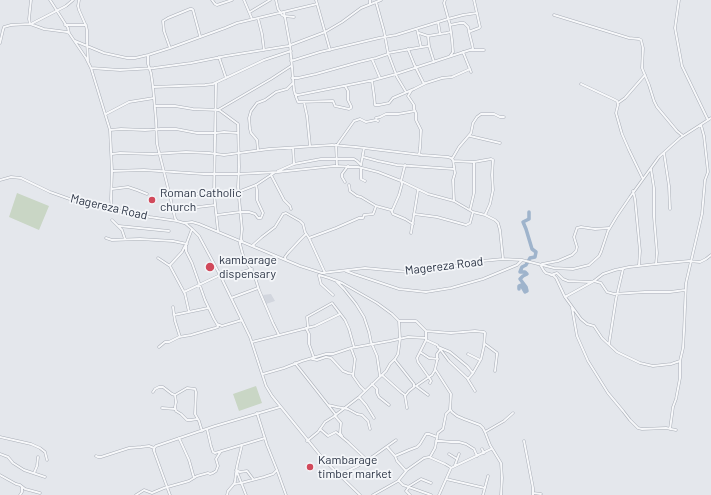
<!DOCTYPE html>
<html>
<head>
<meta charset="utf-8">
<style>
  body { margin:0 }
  canvas { display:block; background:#e4e7ec }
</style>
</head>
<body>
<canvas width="711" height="495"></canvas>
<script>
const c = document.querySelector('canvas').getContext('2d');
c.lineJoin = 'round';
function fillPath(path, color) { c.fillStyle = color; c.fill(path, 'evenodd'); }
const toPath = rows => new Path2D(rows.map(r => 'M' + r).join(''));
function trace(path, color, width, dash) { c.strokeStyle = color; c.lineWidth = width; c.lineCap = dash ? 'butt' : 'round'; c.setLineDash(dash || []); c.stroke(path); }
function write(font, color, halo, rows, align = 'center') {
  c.font = font + ' Barlow,sans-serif'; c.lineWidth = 3.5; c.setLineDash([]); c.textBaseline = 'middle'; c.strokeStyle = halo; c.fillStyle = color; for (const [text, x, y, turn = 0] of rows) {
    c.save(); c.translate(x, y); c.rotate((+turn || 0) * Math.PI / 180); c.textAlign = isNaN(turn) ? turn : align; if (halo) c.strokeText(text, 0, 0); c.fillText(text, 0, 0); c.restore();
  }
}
const built = toPath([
  [271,294,275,301,266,304,263,295]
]);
const green = toPath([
  [17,193,49,206,39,230,9,217],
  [256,386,262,403,239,411,233,394]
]);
const river = toPath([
  [519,289,519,286,521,285,525,292,527,291,526,287,520,279,523,276,527,274,525,272,520,272,522,267,526,265,530,258,535,257,536,252,532,249,526,229,523,222,529,219,529,212]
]);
const minor = toPath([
  [31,0,29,19,30,24,33,25,44,29,67,32,69,33,86,58,91,68,110,130,112,171,111,199,112,209],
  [50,0,68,28,69,33],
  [79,0,78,6,79,10,86,26,87,30,87,41,88,61],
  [212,0,215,4,217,5,232,0],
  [244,0,252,19],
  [276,0,278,9,282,15,284,16,294,17],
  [316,0,330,50],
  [370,0,370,4],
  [445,0,444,3,450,25,452,40,453,52,450,56],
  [679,0,675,28,682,66,708,120],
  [376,2,384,31,388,53,397,77,406,92],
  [250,12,270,0],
  [284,12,290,45,294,90,295,94,298,95,374,80,396,74,473,49,472,44,469,32,471,31,479,28,480,27,474,0],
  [554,15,629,38,639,39,641,40,643,48,642,68,649,85,654,101,657,107,677,131,683,136],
  [258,18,262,34,264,50],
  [438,22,440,34],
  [31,24,66,6,73,0],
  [65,25,86,25],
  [450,25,460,23,464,23,468,27,469,31],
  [417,29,421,47],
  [419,33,428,36,446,33,451,32],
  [428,36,429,46,434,62],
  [75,41,104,53,127,58,135,58,148,55,170,48,225,28,237,23,317,4],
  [0,43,3,30,4,27,11,25,30,24],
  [170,48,164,31,163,21,168,18,190,9,192,9,193,10,200,36],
  [408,49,414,64,424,84],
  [471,50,484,50],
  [463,52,471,72],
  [388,53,422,47,429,46],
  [148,56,148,64,151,73,153,87,156,120,157,144,170,196,175,218,177,221],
  [219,57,226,78],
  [372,59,380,78],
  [291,61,320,52,379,38,396,35,448,19,463,15,477,13],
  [91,68,120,70,154,68,191,63,226,56,288,46,325,32,342,22,361,8,381,0],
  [292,78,298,78,316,74,359,62,376,58,388,54],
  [372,81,374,95,375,105,379,105,389,103,393,98,414,89,426,83,442,78,452,77,470,69],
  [216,83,214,194,218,231],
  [581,84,613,99,617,101,618,105,616,113,622,134,629,150,643,179],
  [153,87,205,85,213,84,264,60,291,51],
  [411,91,408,96,414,105,414,109,416,113,416,120,421,130,420,148,419,155],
  [296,95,296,97,298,102,333,101,335,106,349,109,351,108,351,106,348,100,348,91,345,86],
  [304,102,307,116,310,146],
  [618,103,625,98,645,75],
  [155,106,175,106,193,109,218,110,271,79,291,66],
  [219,110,238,124,239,167,238,187,242,229,241,239,242,241,240,241,240,244,244,259,254,274,259,290,273,323,279,335],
  [106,114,129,102,154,98],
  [376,118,380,117,386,114,398,114,415,111],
  [110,130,121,129,145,130,161,129,176,129,197,133,216,133,224,132,238,133],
  [470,136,500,143],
  [336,145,337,166],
  [337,145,354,121,360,119,366,122,376,120,378,121],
  [293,148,294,164],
  [258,150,257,140,251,133,250,129,249,118,251,111,257,103,265,100,276,92,287,89,293,83],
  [664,153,669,186,670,209],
  [112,154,120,153,153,154,186,152,209,153,224,155,269,149,332,145,356,147,422,155,448,157,451,158,453,160,455,173,453,180,454,201],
  [363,157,378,161,397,165,454,169],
  [452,159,459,147,471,133,473,123,477,117,481,114,494,114,500,117,504,117],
  [453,161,474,162,491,159,493,160,492,175,493,190,490,204,485,215],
  [361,165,364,148],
  [361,168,361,179,365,181],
  [651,169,654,188,654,217,657,253,656,264],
  [112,171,144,170,204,174,238,174,278,172,334,166,358,167,378,172,401,181,428,194,454,201,473,212,485,215,495,220,498,223,500,230,503,259],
  [278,171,294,164,321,159,354,159,357,161,361,165],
  [271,175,284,200,290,206,291,209],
  [0,180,11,177,21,178,50,192,78,202,150,217,177,221,184,223,192,222,199,224,300,266,322,273,365,268,408,272,443,266,462,266,482,261,503,259,522,260,554,268,573,269,589,265,599,256,601,252,608,231,617,216,630,197,659,157,680,138,711,118],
  [345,182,342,177,342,174,348,166],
  [349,185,350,191,357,196,361,197,376,206,391,210,393,214,405,219,413,224],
  [112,189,128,187,137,190,147,194],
  [633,191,635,199,640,251,639,265],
  [170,196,196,194,225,194,238,192,256,185,274,173],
  [173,210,215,205],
  [470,210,474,193,474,162],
  [392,211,399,195,402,184,401,181,405,165],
  [414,214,437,217,466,225,470,223,473,212],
  [217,215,240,212,249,212,255,214,258,218,261,218,263,213,257,200,257,190,256,185],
  [112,220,122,230,125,239],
  [185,223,192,229,199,236,220,275,250,337,266,386,272,396,324,460,360,495],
  [119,226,169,231],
  [609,228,595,229,581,227,577,228,574,237,577,247,576,251,572,255,558,261,542,264,541,266,544,271,546,273,553,275,556,278,565,297,581,319,587,324,594,326,602,338,617,352,640,363,653,366,671,364,680,361],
  [192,229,186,245,186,251,192,263,205,300,214,319,217,324,222,326,242,320],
  [411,233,418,190],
  [106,238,112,240,140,239,173,241,187,244],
  [309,238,336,228,359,218,363,218,364,215,373,214,374,212,376,206],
  [254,246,253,245,262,237,275,227,283,214,286,213,300,221,303,224,305,232,309,238,325,273],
  [158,258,170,266,185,294,189,312],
  [286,260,285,257,288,253,301,239,306,234],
  [170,265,182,252,185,246],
  [346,271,354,274,399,289,426,292,451,288,483,279,517,265,522,260],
  [551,275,557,273,563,279,568,281,591,282],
  [319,276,321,284,333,295],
  [222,279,233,275,252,269],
  [594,281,601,283,607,292,614,294,645,292,670,292,685,290],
  [337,282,344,289,356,304,364,317,369,332,371,342,377,356,380,376],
  [184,292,220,275],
  [565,297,594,281,603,274,615,270,629,267,656,264,689,261,700,262,706,259,711,255],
  [231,298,258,288],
  [173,307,175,321,180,337],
  [572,308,577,336,588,361,608,393,623,411,630,420,638,428,642,429,666,428,676,430],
  [174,315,208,308],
  [399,321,416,321,426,331,426,340,417,358,418,362,430,379,431,381,430,383],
  [308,327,307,317,332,303,345,320,349,329,354,347],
  [306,328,309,334,309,344,314,358],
  [426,331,451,333,475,331,484,332,485,333,484,346,481,359,473,373,468,379],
  [426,340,437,345,449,361,467,378,475,391],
  [252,342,315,326,340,314],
  [485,344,497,353,497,355,495,371],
  [609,344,616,299,623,269],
  [159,347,165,342,169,342,179,337,191,335,215,328,218,327,217,324],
  [438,347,450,352,467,366,473,373],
  [351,348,355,359,353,376,360,386,365,391],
  [440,350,437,354,437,361,435,369,451,394,450,409,452,412,457,416,464,419,480,425,483,428,485,432,490,445,501,463,502,478,501,495],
  [420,352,429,358,438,359],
  [468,354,480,360],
  [312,359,317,360,326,357,331,358,343,371,348,373,353,374],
  [395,360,414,384,414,387,409,391,405,396,407,408],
  [295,363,336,415],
  [263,374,284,368,302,361,326,354,333,354,351,348,390,341,408,337,426,338],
  [382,375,401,392,405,395],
  [372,384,377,389,377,393,379,397,389,405],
  [416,386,432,375,435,370],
  [416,386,428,395],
  [153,392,155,389,159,387,163,387,172,394,175,395,187,388,195,389,196,392,195,414,199,421,202,431],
  [175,395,176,402,175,407,176,411,181,414,187,420,191,420,197,419],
  [359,397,366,405,374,418],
  [328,405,337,407,348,409,357,414,362,415,368,421,370,429],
  [162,408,175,409],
  [257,413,267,445,277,470,286,495],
  [335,416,341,423,340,433,342,436],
  [207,429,211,446,213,452,215,453,265,438],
  [320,429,328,436,336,432,348,442,367,460],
  [670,429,673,407,676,399,680,378,680,361,683,348,684,331,686,283,702,214,705,180,708,172,704,136,701,125],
  [485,432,504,421,513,413],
  [0,437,31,444,40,448,45,452,47,460],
  [179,438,189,460,194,478],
  [307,441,318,432,325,422,333,417,359,397,386,371,390,364,395,359,398,354,400,339,399,321,392,314,377,303,342,283,329,278,319,275],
  [436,441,441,441,451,442,459,442,466,444,474,449,477,456],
  [524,441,533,488,533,495],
  [387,447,395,456,397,461,406,471],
  [482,449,484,453],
  [0,454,8,457,13,463,24,470,45,477],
  [449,454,457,459],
  [96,456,98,457,101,457,129,448,141,447,149,446,154,448],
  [395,456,409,450,417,447,420,444,426,434,429,434,437,437],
  [430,457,435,448,438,433,443,429,446,414,450,410],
  [455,465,459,454],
  [451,468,491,449],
  [236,470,240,472,247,471,253,479],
  [237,472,246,495],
  [34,473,37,466,38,457],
  [0,475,16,484,20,485,25,489,40,493],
  [339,475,358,466,375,455,396,440],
  [446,479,485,488],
  [399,481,403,485,431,495],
  [234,484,241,483,264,477,273,474,277,470],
  [408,487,421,479,431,483],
  [409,487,406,491,410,495],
  [533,493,541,494],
  [20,495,22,492,22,487],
  [136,495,144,490,152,493,164,488,189,481,197,476,208,473,210,474,213,473,216,471,218,466,216,459,221,451],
  [170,495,154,451,154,448,156,446,215,426,280,407],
  [227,495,228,491,234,484,235,481,237,466,242,445],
  [373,495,398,481,407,470,424,458,429,457,445,464,450,467,451,468,439,495],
  [483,495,488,476]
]);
const markers = [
  [152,200,4,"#d1495b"],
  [210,267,5,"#d1495b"],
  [310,467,4,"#d1495b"]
];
const poiNames = [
  ["Roman Catholic",160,193],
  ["church",160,207],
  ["kambarage",219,260],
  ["dispensary",219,274],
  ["Kambarage",318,460],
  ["timber market",318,474]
];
const streetNames = [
  ["Magereza Road",109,207,13],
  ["Magereza Road",444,266,-7]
];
fillPath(built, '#d2d6de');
fillPath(green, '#c9d6c5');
trace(river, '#9fb4cc', 3.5);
trace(minor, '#a9aeb7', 3);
trace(minor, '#f7f8fa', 2);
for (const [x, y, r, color] of markers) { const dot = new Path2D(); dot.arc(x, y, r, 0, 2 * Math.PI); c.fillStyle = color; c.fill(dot); trace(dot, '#f4f6f9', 1.5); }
write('12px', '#2b3445', '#f4f6f9', poiNames, 'left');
write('12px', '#2b3445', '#f4f6f9', streetNames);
</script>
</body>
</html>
